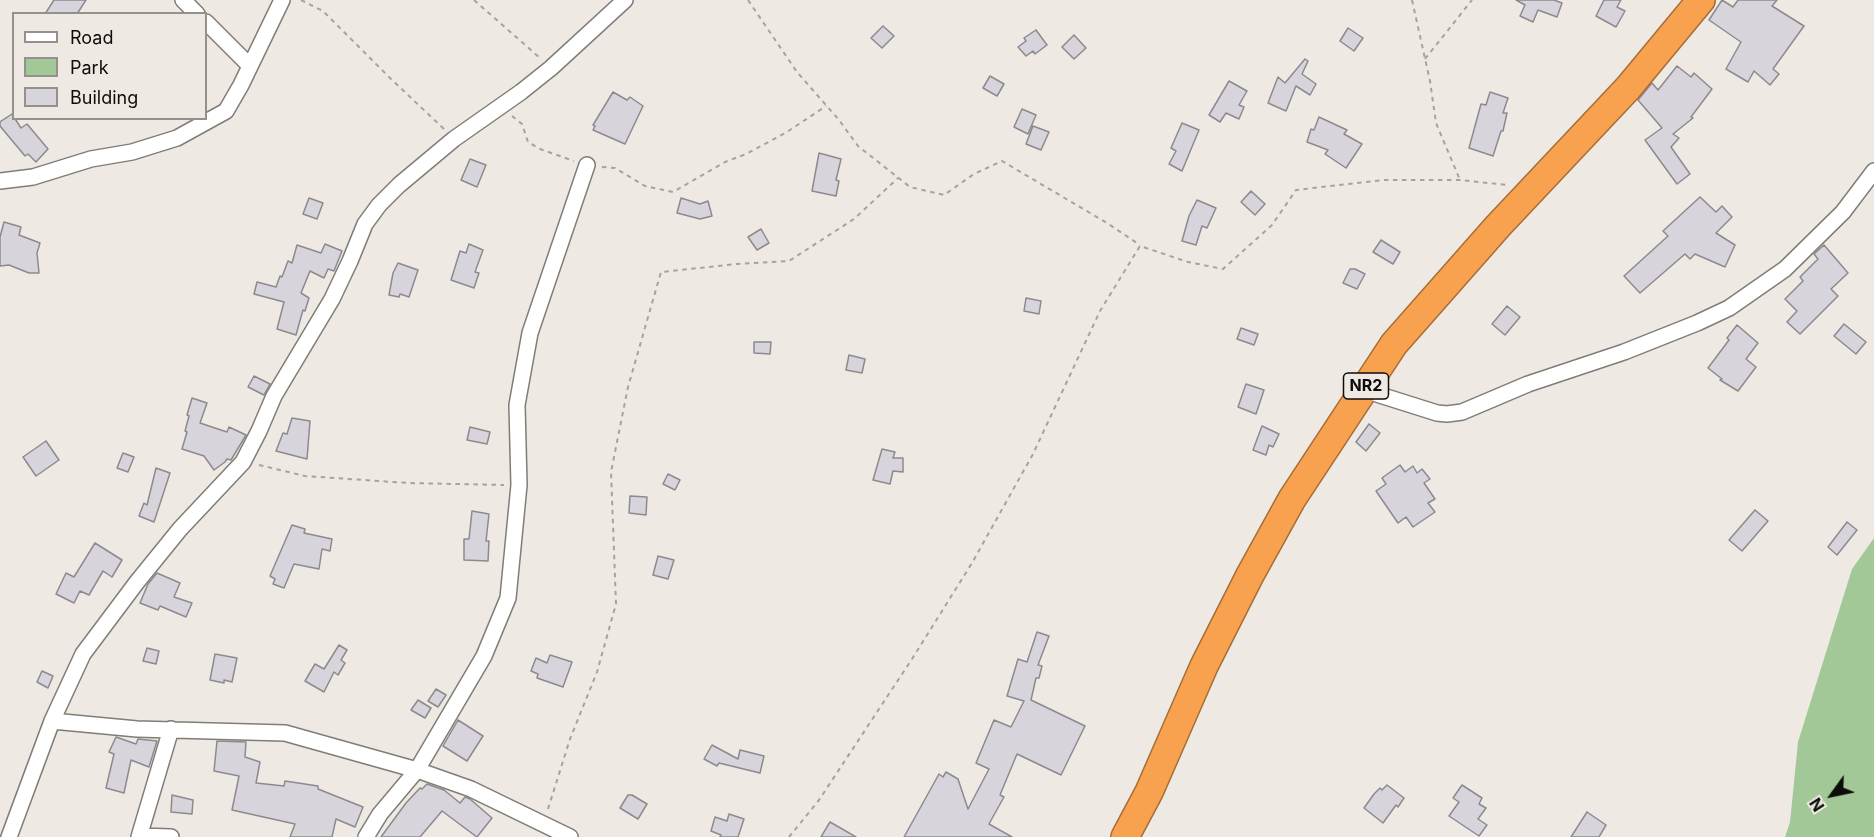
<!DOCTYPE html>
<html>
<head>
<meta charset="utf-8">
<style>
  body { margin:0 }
  #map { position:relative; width:1874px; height:837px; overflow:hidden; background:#eeeae3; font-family:Inter,sans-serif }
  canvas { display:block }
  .legend { position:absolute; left:12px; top:12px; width:195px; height:108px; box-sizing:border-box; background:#eeeae3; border:2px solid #94918c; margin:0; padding:8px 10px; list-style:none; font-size:18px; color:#0e0c0a }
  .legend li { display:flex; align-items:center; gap:12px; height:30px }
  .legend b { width:30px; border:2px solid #94918c }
  .north { position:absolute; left:1802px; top:765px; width:60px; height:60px; -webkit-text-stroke:4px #eeeae3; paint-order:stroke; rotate:237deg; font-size:16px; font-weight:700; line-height:24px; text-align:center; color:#0e0c0a }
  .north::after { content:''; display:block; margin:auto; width:21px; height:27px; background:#0e0c0a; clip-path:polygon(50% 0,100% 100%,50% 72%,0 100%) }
</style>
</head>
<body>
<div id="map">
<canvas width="1874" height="837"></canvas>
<ul class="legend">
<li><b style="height:8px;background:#fff"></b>Road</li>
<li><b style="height:16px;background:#a3c898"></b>Park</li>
<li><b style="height:16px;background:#d8d4db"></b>Building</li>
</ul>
<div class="north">N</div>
</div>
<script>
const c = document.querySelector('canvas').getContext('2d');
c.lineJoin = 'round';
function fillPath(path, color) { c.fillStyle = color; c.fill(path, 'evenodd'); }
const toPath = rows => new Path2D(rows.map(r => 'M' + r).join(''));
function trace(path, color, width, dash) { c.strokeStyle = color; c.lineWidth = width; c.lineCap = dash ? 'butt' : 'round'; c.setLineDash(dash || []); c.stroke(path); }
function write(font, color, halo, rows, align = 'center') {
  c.font = font + ' Inter,sans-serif'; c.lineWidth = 4.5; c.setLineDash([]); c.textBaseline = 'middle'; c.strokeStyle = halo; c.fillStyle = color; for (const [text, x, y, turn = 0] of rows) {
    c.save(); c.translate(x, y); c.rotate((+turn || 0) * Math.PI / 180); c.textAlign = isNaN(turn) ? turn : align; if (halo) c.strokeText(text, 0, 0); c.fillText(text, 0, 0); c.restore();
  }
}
const green = toPath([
  [1874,538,1874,837,1785,837,1790,822,1798,742,1852,569]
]);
const building = toPath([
  [54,0,86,0,77,14,45,14,54,0],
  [1516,0,1554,0,1562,3,1557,17,1538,10,1533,22,1520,16,1525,5,1516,0],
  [1604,0,1621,0,1617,7,1625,11,1616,27,1596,16,1604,0],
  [1722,0,1733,7,1738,0,1777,0,1772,6,1804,26,1773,69,1779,74,1770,85,1754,71,1748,82,1726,69,1741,42,1709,20,1722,0],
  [883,26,894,36,882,48,871,38,883,26],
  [1348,28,1363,38,1354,51,1340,41,1348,28],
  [1036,30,1047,45,1035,54,1033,51,1026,56,1018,47,1026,41,1024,38,1036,30],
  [1074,35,1086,48,1074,59,1062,47,1074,35],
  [1305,59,1308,61,1302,74,1316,84,1310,95,1296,86,1286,111,1268,103,1278,77,1285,83,1305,59],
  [1677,66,1691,77,1694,73,1712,89,1691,117,1693,118,1673,134,1679,138,1671,147,1690,174,1677,184,1645,140,1662,128,1638,100,1652,83,1658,90,1677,66],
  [990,76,1004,84,997,96,983,88,990,76],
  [1229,81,1247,91,1239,105,1244,107,1239,119,1226,113,1220,122,1209,115,1229,81],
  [613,92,627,100,630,97,643,106,625,144,593,130,595,126,593,125,613,92],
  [1490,92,1508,98,1503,113,1507,113,1503,131,1501,131,1493,156,1469,148,1481,104,1486,105,1490,92],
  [1022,109,1036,115,1028,134,1014,127,1022,109],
  [12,114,21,128,27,124,48,149,36,162,28,154,25,156,0,126,0,122,12,114],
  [1319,117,1347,130,1344,134,1362,144,1346,168,1325,154,1328,150,1307,142,1311,129,1314,130,1319,117],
  [1182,123,1199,130,1182,171,1169,164,1176,151,1171,148,1182,123],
  [1033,126,1049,132,1041,150,1026,144,1033,126],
  [819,153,841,159,836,180,839,181,836,196,812,191,819,153],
  [470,159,486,165,477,187,461,180,470,159],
  [1251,191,1265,204,1255,215,1241,202,1251,191],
  [1700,197,1716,212,1722,206,1732,217,1716,233,1735,245,1725,267,1695,254,1690,259,1685,254,1640,293,1624,276,1668,236,1663,231,1700,197],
  [309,198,323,203,317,219,303,214,309,198],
  [681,198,700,204,708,201,712,216,700,219,677,213,681,198],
  [1197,200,1216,208,1207,228,1202,226,1196,245,1182,241,1189,216,1197,200],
  [4,222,21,227,19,235,40,243,37,253,39,273,29,273,9,265,0,266,0,237,4,222],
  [761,229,769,243,757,250,748,237,761,229],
  [1381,240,1400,252,1393,264,1373,252,1381,240],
  [325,244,342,251,334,271,328,269,324,278,310,271,301,293,309,298,305,311,303,310,296,335,277,329,284,302,254,294,257,282,276,287,280,276,282,277,288,261,292,263,297,245,321,253,325,244],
  [469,244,483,250,475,272,479,273,474,288,451,280,460,251,466,253,469,244],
  [1824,245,1848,273,1831,289,1838,296,1800,334,1787,322,1797,311,1785,299,1803,281,1800,277,1818,259,1814,254,1824,245],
  [398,263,418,270,409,297,400,294,399,297,389,295,393,273,398,263],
  [1350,269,1355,269,1365,274,1357,289,1343,283,1350,269],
  [1026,298,1041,301,1039,314,1024,311,1026,298],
  [1507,306,1520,317,1505,335,1492,324,1507,306],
  [1844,324,1866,342,1856,354,1834,336,1844,324],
  [1737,325,1758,343,1746,359,1756,367,1738,391,1720,380,1722,379,1708,368,1729,340,1727,338,1737,325],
  [1241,328,1258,334,1254,345,1237,339,1241,328],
  [754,342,771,342,770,354,754,353,754,342],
  [849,355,865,359,862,373,846,370,849,355],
  [254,376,270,384,264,395,248,387,254,376],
  [1246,384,1264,390,1256,414,1238,407,1246,384],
  [192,398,207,403,200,423,227,432,229,427,246,435,231,460,227,459,225,462,214,470,204,456,182,449,187,432,185,431,189,416,187,415,192,398],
  [292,418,310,421,307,459,276,451,283,433,287,434,292,418],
  [1369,424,1380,433,1366,451,1356,442,1369,424],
  [1262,426,1279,434,1273,447,1269,445,1266,455,1253,450,1262,426],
  [470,427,490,432,487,444,467,440,470,427],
  [46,441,59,460,36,476,23,457,46,441],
  [882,449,895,452,893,458,903,458,903,472,893,471,890,484,873,480,882,449],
  [123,453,134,457,128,472,117,468,123,453],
  [1400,465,1405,472,1413,466,1417,473,1422,469,1430,479,1424,483,1435,499,1428,503,1435,512,1413,527,1406,517,1398,523,1376,491,1386,484,1382,478,1400,465],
  [156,468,170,473,154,522,139,516,144,503,147,505,156,468],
  [668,474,680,480,675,490,663,484,668,474],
  [630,496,647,497,646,515,629,513,630,496],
  [1755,510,1768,521,1742,551,1729,540,1755,510],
  [472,511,489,514,486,541,489,541,488,561,464,560,464,539,469,539,472,511],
  [1847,522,1857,530,1837,555,1828,547,1847,522],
  [292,525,305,529,304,533,332,539,330,551,322,549,319,569,294,564,284,588,273,584,275,579,270,576,292,525],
  [95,543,122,560,112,577,103,571,89,595,80,591,74,603,56,594,66,573,74,577,95,543],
  [658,556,674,560,668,579,653,575,658,556],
  [157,573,180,583,174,597,192,603,186,617,160,606,158,610,140,603,148,584,157,573],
  [1037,632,1049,636,1038,665,1042,666,1039,678,1036,678,1031,700,1085,726,1061,775,1017,754,1000,795,1004,797,989,824,1012,837,904,837,939,774,943,777,946,772,958,779,968,809,989,769,976,763,994,720,1011,727,1024,701,1007,696,1018,659,1027,662,1037,632],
  [339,645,347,650,341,660,345,663,338,675,334,672,324,692,305,681,315,664,324,669,339,645],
  [147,648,159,651,156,664,143,661,147,648],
  [215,654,237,658,232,682,224,680,224,683,210,680,215,654],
  [550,655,572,662,563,687,537,678,538,674,531,671,536,658,547,663,550,655],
  [42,671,53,676,48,688,37,682,42,671],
  [436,689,446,695,438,707,428,701,436,689],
  [418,700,431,708,425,718,411,710,418,700],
  [458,720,483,736,467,761,443,746,458,720],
  [116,737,136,744,138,739,157,741,149,767,131,760,124,793,106,788,114,754,109,752,116,737],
  [217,741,246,742,245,757,260,762,256,783,284,786,285,781,318,786,318,789,363,807,355,827,336,819,332,837,290,837,295,824,232,810,239,776,214,771,217,741],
  [712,745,738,759,740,750,764,756,760,773,719,763,717,766,704,759,712,745],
  [427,784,444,790,460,803,465,797,470,799,492,818,477,837,442,811,420,837,381,837,406,803,420,788,422,789,427,784],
  [1387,785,1404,798,1398,807,1396,805,1383,823,1364,808,1374,794,1380,788,1382,790,1387,785],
  [1462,785,1482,798,1479,804,1486,808,1478,819,1487,825,1479,836,1449,816,1459,802,1453,798,1462,785],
  [172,795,193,800,192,814,171,812,172,795],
  [628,795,632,795,647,804,638,819,620,808,628,795],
  [1587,812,1606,825,1599,837,1571,837,1587,812],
  [729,814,744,819,738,837,720,837,721,835,711,831,715,817,727,821,729,814],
  [830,822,856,837,821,837,830,822]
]);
const path = toPath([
  [301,0,323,11,390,78,444,129],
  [474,0,540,58],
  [748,0,797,72,839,120,858,146,910,187,944,195,974,174,1002,161,1107,223,1140,245],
  [1412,0,1430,81,1436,123,1460,180],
  [1425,59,1472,0],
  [512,116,522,124,528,142,540,149,574,161],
  [602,167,615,168,645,186,673,192,725,162,746,154,787,132,826,106],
  [259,465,305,476,408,483,504,485],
  [548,809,570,739,597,672,616,604,611,472,628,387,661,272,737,264,789,261,854,219,898,178],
  [789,837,819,800,912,659,972,563,1033,454,1100,311,1140,246,1188,262,1223,269,1272,225,1296,190,1383,180,1460,180,1507,185]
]);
const street = toPath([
  [183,0,197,14],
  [206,22,250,66],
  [0,181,33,177,91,159,132,152,177,138,226,111,241,85,282,0],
  [1364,390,1437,413,1447,414,1462,412,1528,384,1624,352,1697,323,1729,308,1785,269,1843,212,1874,171],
  [52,721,137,729,285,733,417,770,471,789,570,837],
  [140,836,171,837],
  [9,837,52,721,83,654,137,582,180,529,243,462,259,431,274,396,332,299,350,261,365,224,379,205,399,185,454,139,521,92,551,68,625,0],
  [139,837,171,729],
  [366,837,380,814,417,770,484,656,508,598,519,485,517,405,530,333,587,165]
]);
const highway = toPath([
  [1125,837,1149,792,1204,666,1250,575,1292,499,1394,344,1498,226,1628,88,1701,0]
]);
const shields = [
  [1366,386,45]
];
const shieldNames = [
  ["NR2",1366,386]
];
fillPath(green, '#a3c898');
fillPath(building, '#d8d4db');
trace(building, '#8d898f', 1.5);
trace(street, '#807c76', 18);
trace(highway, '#a66d37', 30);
trace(path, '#a6a29d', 2, [4.5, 4.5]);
trace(street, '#fff', 15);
trace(highway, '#f8a14f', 27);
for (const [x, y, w] of shields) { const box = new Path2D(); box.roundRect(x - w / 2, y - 13, w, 26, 4.5); c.fillStyle = '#eeeae3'; c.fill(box); trace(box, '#0e0c0a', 1.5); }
write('bold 16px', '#0e0c0a', null, shieldNames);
</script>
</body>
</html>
